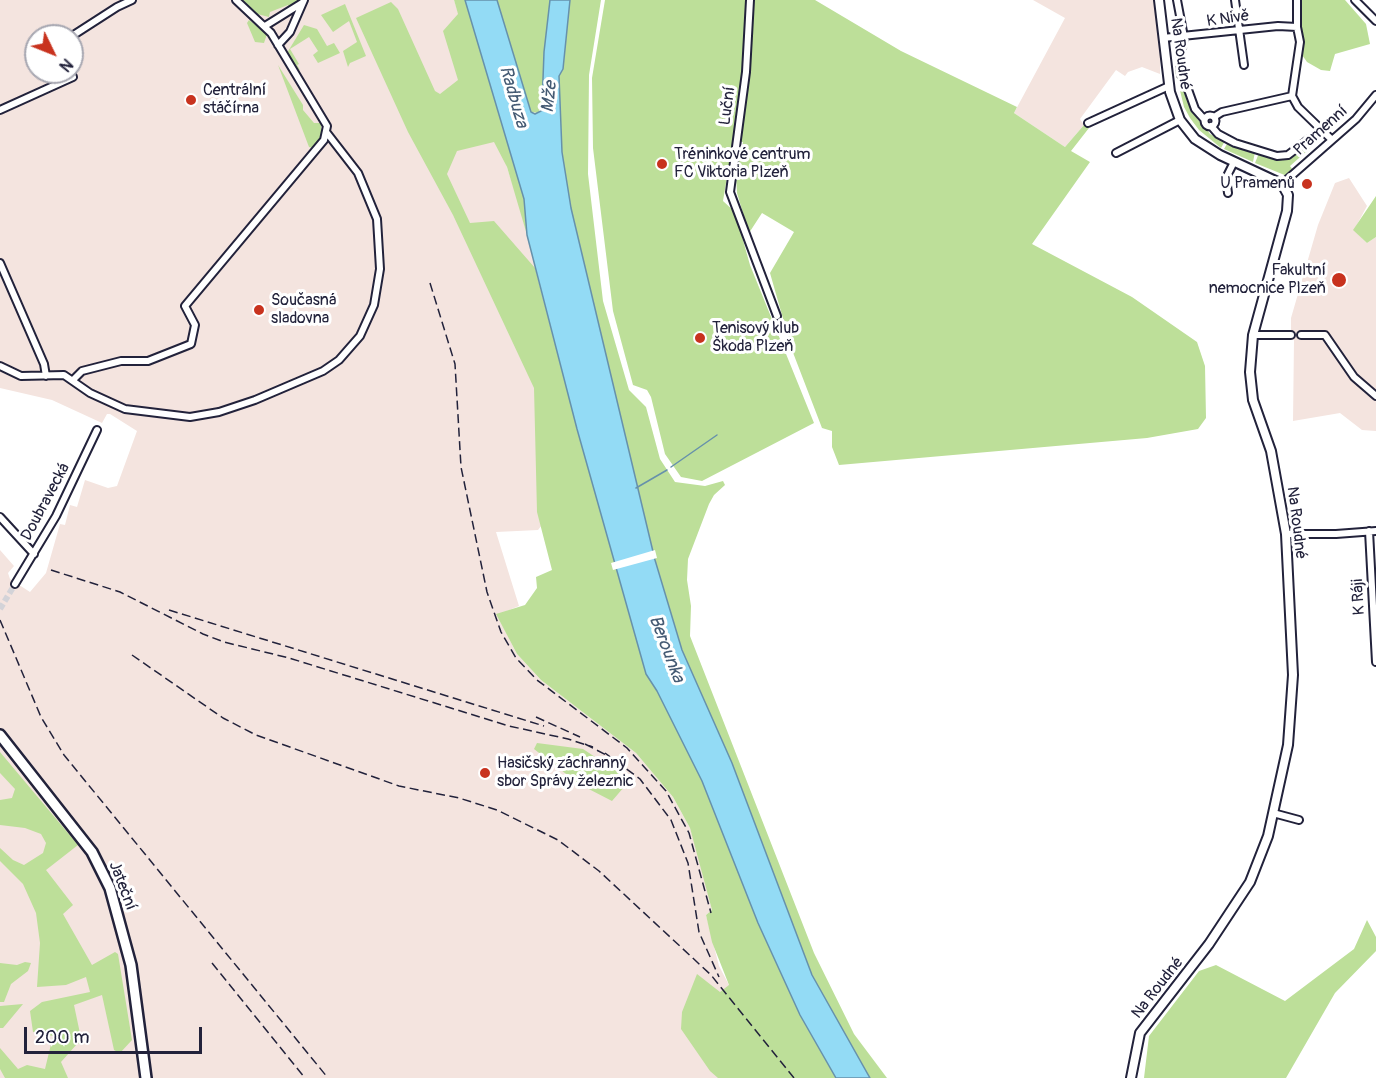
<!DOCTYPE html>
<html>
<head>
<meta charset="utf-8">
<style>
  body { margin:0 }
  #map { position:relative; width:1376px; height:1078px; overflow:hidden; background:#fff; font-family:Pangolin,sans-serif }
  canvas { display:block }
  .north { position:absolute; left:24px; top:24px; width:60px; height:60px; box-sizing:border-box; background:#fff; border:2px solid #a7a7b1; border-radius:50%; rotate:133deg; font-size:16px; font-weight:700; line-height:24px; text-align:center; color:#22223b }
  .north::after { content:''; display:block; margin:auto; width:21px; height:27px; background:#c8321e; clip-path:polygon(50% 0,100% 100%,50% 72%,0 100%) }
  .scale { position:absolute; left:24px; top:1027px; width:178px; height:27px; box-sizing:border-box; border:3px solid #22223b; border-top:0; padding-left:8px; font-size:18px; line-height:21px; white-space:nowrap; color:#22223b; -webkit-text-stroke:4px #fff; paint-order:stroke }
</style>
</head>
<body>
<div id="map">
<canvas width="1376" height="1078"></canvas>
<div class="north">N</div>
<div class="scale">200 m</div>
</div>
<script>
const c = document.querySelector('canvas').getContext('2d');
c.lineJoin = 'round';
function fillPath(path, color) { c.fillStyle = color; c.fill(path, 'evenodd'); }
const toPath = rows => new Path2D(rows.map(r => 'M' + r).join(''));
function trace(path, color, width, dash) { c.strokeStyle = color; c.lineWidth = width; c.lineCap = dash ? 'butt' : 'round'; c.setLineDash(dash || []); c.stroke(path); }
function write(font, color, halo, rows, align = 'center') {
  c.font = font + ' Pangolin,sans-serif'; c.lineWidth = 6; c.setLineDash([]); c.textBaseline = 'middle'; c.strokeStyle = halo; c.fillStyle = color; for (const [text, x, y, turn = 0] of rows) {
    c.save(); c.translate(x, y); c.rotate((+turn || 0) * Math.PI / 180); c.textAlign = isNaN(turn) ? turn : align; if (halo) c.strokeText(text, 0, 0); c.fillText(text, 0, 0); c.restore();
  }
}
const built = toPath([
  [0,0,454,0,520,208,564,380,549,516,538,530,496,532,519,606,497,615,517,654,541,680,636,753,673,797,690,828,699,856,712,910,706,915,719,966,729,985,809,1078,0,1078,0,550,14,566,8,573,10,579,30,592,46,573,60,524,65,525,70,505,77,507,85,480,108,488,117,486,137,431,110,414,107,414,102,423,52,400,0,388],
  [36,36,72,36,72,72,36,72],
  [1033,0,1154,0,1160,43,1160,74,1142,67,1128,72,1125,76,1116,70,1080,119,1084,125,1065,147,1014,113,1065,18],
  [1349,178,1367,206,1354,230,1367,243,1376,237,1376,431,1362,430,1340,413,1293,421,1294,340,1291,340,1291,318,1318,225,1335,183]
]);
const green = toPath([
  [243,0,299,0,290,9,288,5,270,12,269,17,257,14],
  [454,0,465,0,524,199,527,235,507,167,494,142,457,151,447,174,470,223,494,221,535,268,577,429,646,674,657,691,702,781,758,923,800,1015,836,1078,718,1078,710,1071,681,1029,682,1012,697,974,720,992,729,985,712,942,706,915,712,910,690,828,673,797,636,753,541,680,517,654,496,614,525,605,537,588,536,577,552,570,537,512,534,388,453,215,408,132,356,18,391,2,398,9,435,91,440,94,458,80,443,31,458,14],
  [497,0,550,0,544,52,542,106,538,113,531,112],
  [570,0,601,0,589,75,588,174,603,301,629,390,646,407,660,459,675,482,705,486,723,481,725,485,714,495,709,504,688,559,687,580,691,606,690,636,814,953,854,1034,887,1078,870,1078,812,975,732,763,682,650,655,560,571,208,562,152,559,76,563,69],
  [605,0,815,0,901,51,1017,107,1014,113,1065,147,1084,125,1089,128,1071,151,1090,162,1032,244,1132,297,1197,342,1205,366,1206,418,1198,429,1147,438,839,465,832,447,832,431,822,428,792,350,770,273,794,232,762,213,749,233,737,193,736,175,743,142,733,141,723,201,735,212,750,265,814,423,702,481,681,477,665,454,651,397,647,390,633,385,613,311,593,148,592,78],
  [1296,0,1345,0,1366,24,1370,44,1335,54,1330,71,1321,70,1307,62,1300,52,1293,20],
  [345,4,366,56,350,63,348,67,343,51,357,42,349,21,333,32,321,15],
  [249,20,267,34,264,43,255,42,247,23],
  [304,25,317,29,327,46,334,43,340,53,318,63,313,55,318,51,309,37,290,49,299,64,297,65,300,70,297,69,287,53],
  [278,65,303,105,303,110,314,123,321,123,321,138,313,148,309,147],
  [1175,70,1185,81,1182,88,1198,120,1201,121,1210,134,1225,141,1221,148,1199,130,1190,118,1184,107],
  [1314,131,1318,138,1316,143,1290,166,1293,170,1287,176,1255,163,1259,153,1288,160,1311,142,1308,137],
  [1228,142,1255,152,1253,162,1224,149],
  [1376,196,1376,237,1367,243,1353,230],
  [537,743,583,749,630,780,612,801,579,784,534,749],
  [0,752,78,845,46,870,73,905,63,914,92,965,115,952,118,954,132,1040,120,1053,114,1050,102,995,74,1005,82,1043,77,1044,61,1062,68,1078,5,1078,0,1069,0,1048,18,1069,27,1065,45,1069,53,1036,33,1032,30,1011,42,1002,90,992,86,977,66,985,37,987,40,943,36,913,23,884,0,861,0,848,13,860,24,865,43,853,46,843,41,834,25,828,0,825,0,800,12,798,15,789,0,773],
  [1367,920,1376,937,1376,951,1335,993,1286,1078,1144,1078,1149,1036,1199,971,1216,965,1285,1001,1354,949],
  [25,962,31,963,28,971,11,984,4,1002,0,1002,0,963,17,965],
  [23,1004,3,1028,0,1028,0,1006]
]);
const water = toPath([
  [465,0,497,0,531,112,535,114,541,111,542,106,544,52,550,0,570,0,563,69,559,76,562,152,571,208,655,560,682,650,732,763,812,975,870,1078,836,1078,800,1015,758,923,702,781,657,691,646,674,577,429,527,235,524,199,465,0]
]);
const pier = toPath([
  [655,550,657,558,613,570,611,563]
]);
const stream = toPath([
  [671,467,717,435],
  [636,488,667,470]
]);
const minorTunnel = toPath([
  [0,609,15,584]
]);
const minor = toPath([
  [750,0,746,72,730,192,777,316],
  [1177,0,1184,37,1180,60,1181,75],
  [1235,0,1244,65],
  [1355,0,1376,21],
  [265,26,302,3],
  [1297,27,1297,0],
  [72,36,117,7,132,0],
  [1163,38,1278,26,1297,27,1300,42,1292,96],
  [278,45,290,32,304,0],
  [1186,84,1195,109,1204,119],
  [1292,96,1298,107,1331,139],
  [0,110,73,77,71,72],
  '1204.5 121a5.5 5.5 0 1 1 11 0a5.5 5.5 0 1 1-11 0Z',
  [1214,117,1222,112,1292,96],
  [1088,123,1169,86],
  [1211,126,1218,134,1235,143,1277,156,1288,155,1309,139],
  [1116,153,1180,120],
  [1282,184,1356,119,1376,95],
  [1228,193,1226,178,1234,162],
  [0,263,44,364,46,376],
  [1253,335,1291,335],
  [1301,335,1325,335,1354,377,1376,396],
  [0,366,21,376,64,375,90,393,125,409,190,417,219,412,255,400,323,371,339,360,360,336,374,305,380,269,377,219,358,173,327,133],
  [73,380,82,371,121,361,148,361,191,344,195,325,185,306,324,140,327,126,271,33,236,0],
  [0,517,34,554],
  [1369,531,1376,662],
  [1286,534,1336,534,1376,531],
  [15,584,56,516,97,430],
  [1273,813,1299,820]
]);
const tertiary = toPath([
  [1131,1078,1140,1033,1209,944,1250,882,1268,836,1288,745,1293,675,1286,534,1271,451,1253,400,1250,372,1253,335,1287,211,1288,195,1282,184,1220,155,1195,139,1180,120,1170,92,1159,0]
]);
const primary = toPath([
  [0,735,92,852,110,888,131,965,146,1078]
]);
const rail = toPath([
  [430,283,455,364,461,467,487,592,501,632,516,658,537,680,627,748,666,791,689,833,711,913],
  [51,570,120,592,203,634,224,642,289,658,509,726,568,739,593,747],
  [169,610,544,726],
  [0,620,41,717,64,755,328,1078],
  [132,655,223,718,256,735,399,786,459,798,497,810,558,840,599,871,711,975,794,1078],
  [536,717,580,737],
  [585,744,612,758],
  [605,753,640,779,671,820,688,863,699,932,719,977],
  [212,963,305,1078]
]);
const markers = [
  [191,100,6,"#c8321e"],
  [662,164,6,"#c8321e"],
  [1307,184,6,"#c8321e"],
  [1339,280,8,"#c8321e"],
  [259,310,6,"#c8321e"],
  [700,338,6,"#c8321e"],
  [485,773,6,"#c8321e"]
];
const streetNames = [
  ["K Nivě",1228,19,-8],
  ["Na Roudné",1180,54,82],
  ["Luční",728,106,-82],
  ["Pramenní",1321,131,-42],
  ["Doubravecká",46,502,-62],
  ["Na Roudné",1296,523,83],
  ["K Ráji",1359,597,-93],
  ["Jateční",122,886,69],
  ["Na Roudné",1158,988,-52]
];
const poiNames = [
  ["Centrální",203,91],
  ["stáčírna",203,109],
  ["Tréninkové centrum",674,155],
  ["FC Viktoria Plzeň",674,173],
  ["U Pramenů",1295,184,"right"],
  ["Fakultní",1326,271,"right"],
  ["nemocnice Plzeň",1326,289,"right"],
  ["Současná",271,301],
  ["sladovna",271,319],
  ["Tenisový klub",712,329],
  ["Škoda Plzeň",712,347],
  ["Hasičský záchranný",497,764],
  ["sbor Správy železnic",497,782]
];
const waterNames = [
  ["Radbuza",513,97,74],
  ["Mže",550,97,-84],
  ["Berounka",666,649,69]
];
fillPath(built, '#f4e4df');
fillPath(green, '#bddf99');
fillPath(water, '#93dbf5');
trace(water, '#6691ab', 1.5);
fillPath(pier, '#fff');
trace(stream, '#6691ab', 1.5);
trace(minorTunnel, '#d3d3d8', 6, [6, 3]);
trace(minor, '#22223b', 10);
trace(tertiary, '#22223b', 12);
trace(primary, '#22223b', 14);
trace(minor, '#fff', 6);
trace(tertiary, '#fff', 8);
trace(primary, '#fff', 9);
trace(rail, '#22223b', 1.5, [9, 4.5]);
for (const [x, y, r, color] of markers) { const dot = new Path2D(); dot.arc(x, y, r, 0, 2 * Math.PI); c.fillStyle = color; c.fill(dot); trace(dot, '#fff', 2); }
write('16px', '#22223b', '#fff', streetNames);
write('16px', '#22223b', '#fff', poiNames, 'left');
write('italic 18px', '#445a73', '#fff', waterNames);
</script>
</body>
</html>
